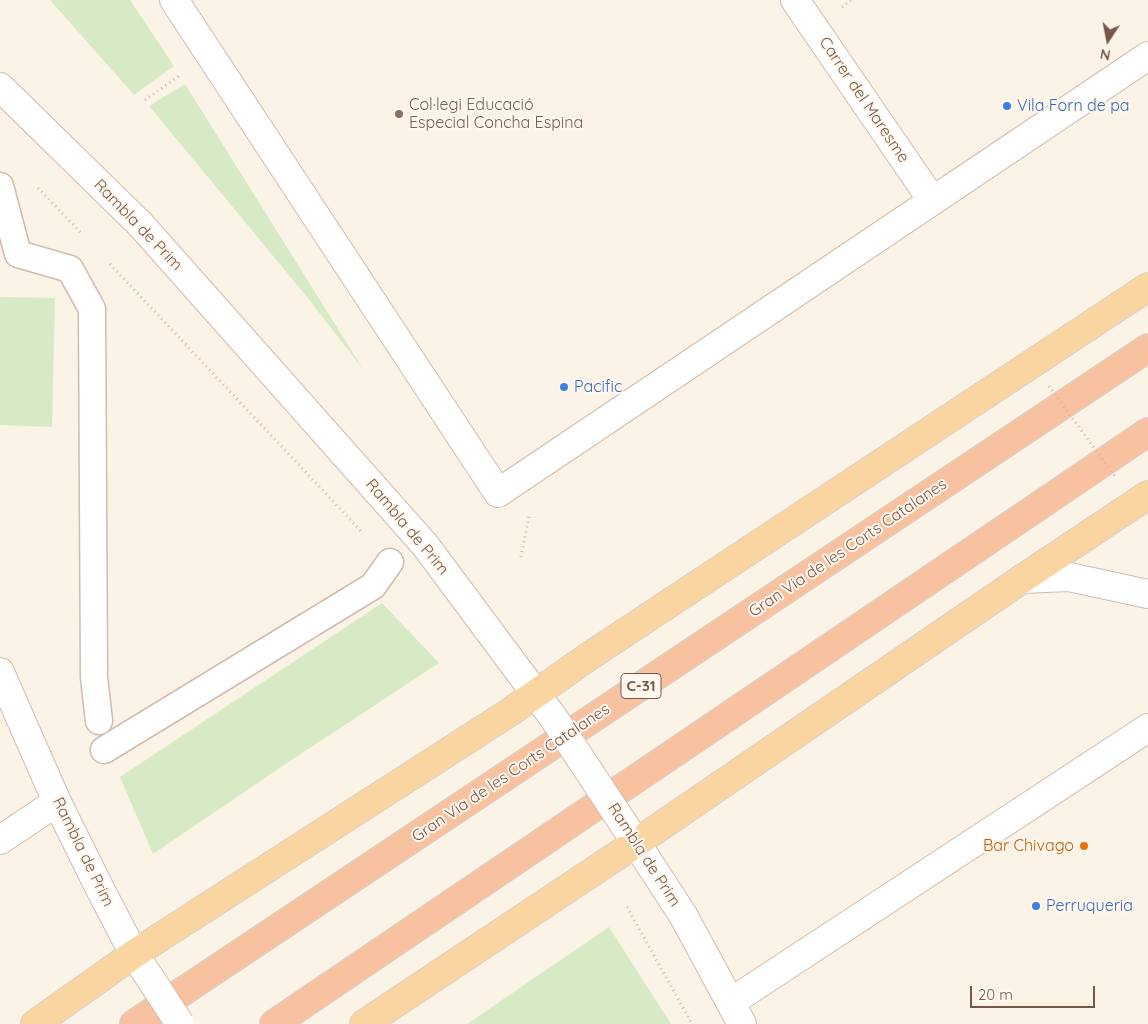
<!DOCTYPE html>
<html>
<head>
<meta charset="utf-8">
<style>
  body { margin:0 }
  #map { position:relative; width:1148px; height:1024px; overflow:hidden; background:#fcf3e7; font-family:Quicksand,sans-serif }
  canvas { display:block }
  .north { position:absolute; left:1083px; top:15px; width:50px; height:50px; -webkit-text-stroke:4px #fff7ed; paint-order:stroke; rotate:191deg; font-size:14px; font-weight:700; line-height:20px; text-align:center; color:#76584b }
  .north::after { content:''; display:block; margin:auto; width:18px; height:22px; background:#76584b; clip-path:polygon(50% 0,100% 100%,50% 72%,0 100%) }
  .scale { position:absolute; left:970px; top:986px; width:125px; height:22px; box-sizing:border-box; border:2px solid #76584b; border-top:0; padding-left:6px; font-size:15px; line-height:18px; white-space:nowrap; color:#76584b; -webkit-text-stroke:4px #fff7ed; paint-order:stroke }
</style>
</head>
<body>
<div id="map">
<canvas width="1148" height="1024"></canvas>
<div class="north">N</div>
<div class="scale">20 m</div>
</div>
<script>
const c = document.querySelector('canvas').getContext('2d');
c.lineJoin = 'round';
function fillPath(path, color) { c.fillStyle = color; c.fill(path, 'evenodd'); }
const toPath = rows => new Path2D(rows.map(r => 'M' + r).join(''));
function trace(path, color, width, dash) { c.strokeStyle = color; c.lineWidth = width; c.lineCap = dash ? 'butt' : 'round'; c.setLineDash(dash || []); c.stroke(path); }
function write(font, color, halo, rows, align = 'center') {
  c.font = font + ' Quicksand,sans-serif'; c.lineWidth = 4; c.setLineDash([]); c.textBaseline = 'middle'; c.strokeStyle = halo; c.fillStyle = color; for (const [text, x, y, turn = 0] of rows) {
    c.save(); c.translate(x, y); c.rotate((+turn || 0) * Math.PI / 180); c.textAlign = isNaN(turn) ? turn : align; if (halo) c.strokeText(text, 0, 0); c.fillText(text, 0, 0); c.restore();
  }
}
const green = toPath([
  [50,0,130,0,174,66,134,95],
  [185,84,363,369,303,292,149,106],
  [0,297,55,298,52,427,0,425],
  [382,603,439,663,290,761,153,854,120,777],
  [609,927,671,1024,467,1024]
]);
const path = toPath([
  [842,7,852,0],
  [145,100,179,76],
  [38,188,82,234],
  [110,264,361,531],
  [521,557,529,516],
  [627,907,692,1024]
]);
const pedestrian = toPath([
  [0,186,18,254,70,269,92,309,94,677,99,721],
  [104,750,373,586,390,562]
]);
const minor = toPath([
  [174,0,498,493,1148,56],
  [795,0,932,200],
  [1022,579,1069,577,1148,594],
  [0,840,57,802],
  [731,1002,1148,728]
]);
const secondary = toPath([
  [0,87,141,225,425,545,553,717],
  [0,672,57,802,99,887,134,954,152,981],
  [623,823,683,915,742,1024]
]);
const primary = toPath([
  [35,1024,134,954,507,714,591,655,1148,287],
  [364,1024,636,843,1022,579,1148,495]
]);
const trunk = toPath([
  [134,1024,1148,348],
  [274,1024,1148,432]
]);
const pathBridge = toPath([
  [1049,386,1116,478]
]);
const secondaryBridge = toPath([
  [553,717,623,823],
  [152,981,180,1024]
]);
const markers = [
  [1007,106,5,"#3f7fe0"],
  [399,114,5,"#8d6e63"],
  [564,387,5,"#3f7fe0"],
  [1084,846,5,"#e8710a"],
  [1036,906,5,"#3f7fe0"]
];
const shields = [
  [641,686,40]
];
const shieldNames = [
  ["C-31",641,686]
];
const streetNames = [
  ["Carrer del Maresme",864,100,56],
  ["Rambla de Prim",138,225,46],
  ["Rambla de Prim",407,527,50],
  ["Gran Via de les Corts Catalanes",848,548,-34],
  ["Gran Via de les Corts Catalanes",511,773,-34],
  ["Rambla de Prim",83,852,64],
  ["Rambla de Prim",644,855,57]
];
const educationNames = [
  ["Col·legi Educació",409,105],
  ["Especial Concha Espina",409,123]
];
const shopNames = [
  ["Vila Forn de pa",1017,106],
  ["Pacific",574,387],
  ["Perruqueria",1046,906]
];
const foodNames = [
  ["Bar Chivago",1074,846]
];
fillPath(green, '#d6eac5');
trace(pedestrian, '#d0bcaf', 29);
trace(minor, '#d0bcaf', 30);
trace(secondary, '#d3bcad', 30);
trace(primary, '#d9d0cd', 30);
trace(trunk, '#d9d0cd', 30);
trace(path, '#d7b4a2', 3, [1, 4]);
trace(pedestrian, '#fff', 26);
trace(minor, '#fff', 28);
trace(secondary, '#fff', 28);
trace(primary, '#fad4a1', 28);
trace(trunk, '#f8c2a0', 28);
trace(secondaryBridge, '#d3bcad', 30, []);
trace(pathBridge, '#d7b4a2', 3, [1, 4]);
trace(secondaryBridge, '#fff', 28);
for (const [x, y, r, color] of markers) { const dot = new Path2D(); dot.arc(x, y, r, 0, 2 * Math.PI); c.fillStyle = color; c.fill(dot); trace(dot, '#fff7ed', 2); }
for (const [x, y, w] of shields) { const box = new Path2D(); box.roundRect(x - w / 2, y - 12.5, w, 25, 4); c.fillStyle = '#fff7ed'; c.fill(box); trace(box, '#76584b', 1); }
write('bold 15px', '#76584b', null, shieldNames);
write('16px', '#76584b', '#fff7ed', streetNames);
write('16px', '#785e54', '#fff7ed', educationNames, 'left');
write('16px', '#366cbe', '#fff7ed', shopNames, 'left');
write('16px', '#c56008', '#fff7ed', foodNames, 'right');
</script>
</body>
</html>
